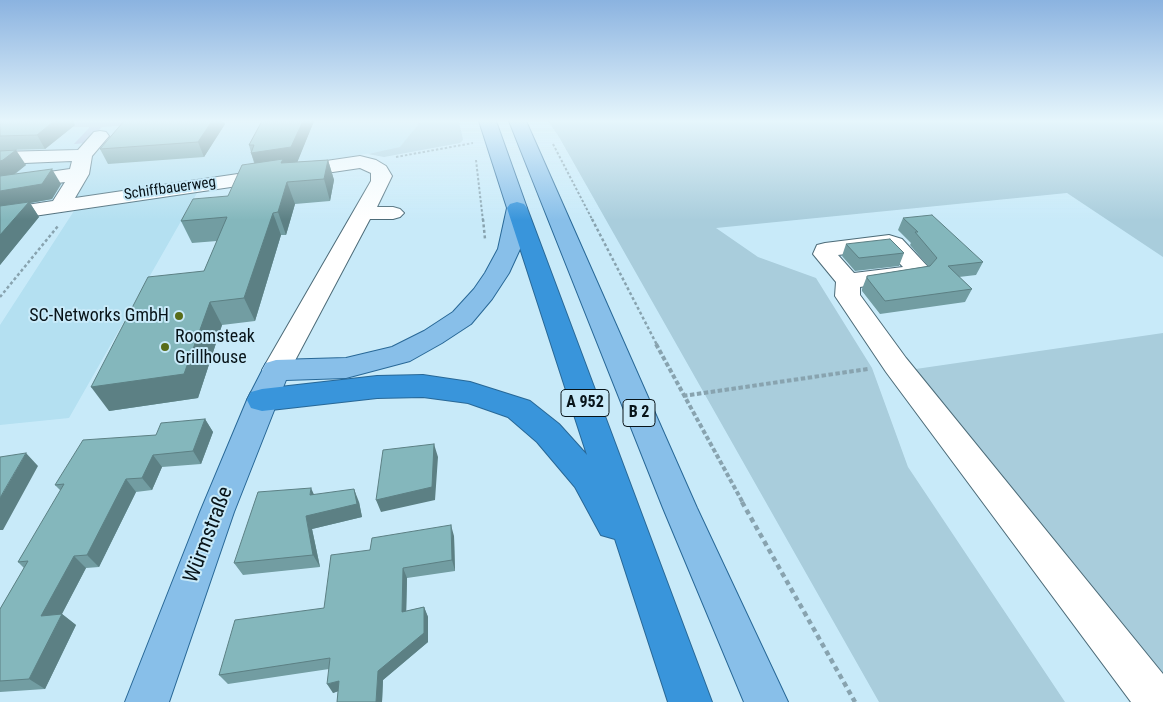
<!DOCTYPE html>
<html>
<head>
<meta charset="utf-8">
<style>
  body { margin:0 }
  canvas { display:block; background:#c8eaf9 }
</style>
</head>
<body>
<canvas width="1163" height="702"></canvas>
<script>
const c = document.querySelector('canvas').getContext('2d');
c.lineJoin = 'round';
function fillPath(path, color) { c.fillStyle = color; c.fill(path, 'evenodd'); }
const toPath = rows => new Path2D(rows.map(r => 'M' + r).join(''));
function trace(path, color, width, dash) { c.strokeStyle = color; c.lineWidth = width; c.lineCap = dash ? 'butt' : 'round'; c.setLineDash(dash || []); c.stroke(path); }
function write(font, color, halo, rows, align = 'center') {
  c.font = font + ' "Roboto Condensed",sans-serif'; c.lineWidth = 4; c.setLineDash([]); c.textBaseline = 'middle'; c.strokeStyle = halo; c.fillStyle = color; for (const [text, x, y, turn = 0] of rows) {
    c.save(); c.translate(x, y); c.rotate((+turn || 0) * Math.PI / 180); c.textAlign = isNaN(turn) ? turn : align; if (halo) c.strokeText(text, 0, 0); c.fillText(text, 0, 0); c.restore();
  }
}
const built = toPath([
  [0,121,421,121,405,142,400,147,391,150,205,179,69,418,0,425,0,325,83,197,0,210]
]);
const green = toPath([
  [421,121,459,121,463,140,460,143,384,157,368,154,400,147],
  [548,121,1163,121,1163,257,1067,193,716,228,758,257,816,278,872,368,908,467,1065,702,879,702,559,137],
  [1163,333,1163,702,902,371]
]);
const water = toPath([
  [0,121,191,121,102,127,86,143,74,144,89,128,89,127,72,127]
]);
const pathFar3 = toPath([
  [553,144,593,221],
  [396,157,473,143],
  [476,160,483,221]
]);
const pathFar2 = toPath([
  [483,219,485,239],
  [592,219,657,345],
  [0,297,58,226]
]);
const pathFar1 = toPath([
  [656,344,743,503],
  [683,396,868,369]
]);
const path = toPath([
  [742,502,855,702]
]);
const minor = toPath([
  [100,131,106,132,109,136,92,156,89,174,75,198,360,156,376,160,386,166,392,176,377,207,393,207,400,209,404,213,400,217,393,219,370,219,290,370,286,377,276,380,266,377,262,370,371,181,371,173,360,168,0,221,0,209,53,201,65,182,0,191,0,179,70,169,72,161,0,164,0,152,78,150,94,132,100,131],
  [889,235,902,239,930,269,924,277,860,287,860,295,906,358,1163,674,1163,702,1131,702,886,372,835,296,836,282,813,254,817,245,825,243,889,235],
  [886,249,903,267,854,273,838,255,886,249]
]);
const major = toPath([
  [479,121,496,121,527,208,520,249,509,273,492,299,471,324,442,343,410,361,346,378,286,380,234,512,169,702,125,702,200,512,247,400,266,363,276,360,346,358,392,347,424,331,453,312,474,289,485,273,498,249,507,208,479,121],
  [509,121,526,121,697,508,788,702,744,702,663,508,509,121]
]);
const highway = toPath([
  [517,202,524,204,527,208,712,702,668,702,615,539,601,535,575,487,537,442,508,417,468,403,423,397,377,398,262,411,251,408,247,400,251,392,262,389,377,376,423,375,470,382,530,401,559,424,587,455,507,208,510,204,517,202]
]);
const wall = toPath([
  [0,121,73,121,75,125,45,149,7,150,26,165,14,175,61,184,52,199,30,203,39,217,0,265],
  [124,121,223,121,225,124,204,157,108,164,100,149],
  [262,121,314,121,297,162,328,160,334,180,330,201,295,204,286,235,281,235,255,321,222,325,198,398,109,411,204,271,217,241,192,243,181,221,228,196,254,163,249,145],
  [903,218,983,262,976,275,959,277,972,289,965,302,880,314,862,291,862,289,867,276,928,266,910,245,911,243,898,230],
  [846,244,904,253,899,266,855,271,842,256],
  [205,419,213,432,201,464,162,467,152,490,136,492,99,567,86,568,62,614,76,625,45,689,0,692,0,609,24,568,18,562,61,491,55,485,156,435],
  [315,495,359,502,362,517,312,529,320,567,243,575,234,563],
  [454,536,455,571,407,578,406,611,424,607,428,617,428,642,383,680,382,702,337,702,338,691,333,693,329,669,228,684,219,675,324,608]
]);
const shadedWall = toPath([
  [54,121,73,121,75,125,45,149,37,135],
  [212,121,223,121,225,124,204,157,198,142],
  [303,121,314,121,297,163,257,169,251,153],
  [16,150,26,165,13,175,0,178,0,161],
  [328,160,334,180,330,201,324,179],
  [52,169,61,184,52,199,30,203,39,217,0,265,0,191],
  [287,182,295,204,286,235,278,212],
  [273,213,281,235,255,321,244,298],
  [210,302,222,325,198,398,109,411,91,387],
  [205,419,213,432,201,464,193,451],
  [434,444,438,457,435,500,381,512,376,500],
  [26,453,38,466,3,530,0,530,0,498],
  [153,455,162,467,152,490,142,478],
  [126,479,136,492,99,567,87,555],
  [311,488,317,501,310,495],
  [354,489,359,502,362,517,312,529,320,567,313,555,306,516],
  [451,525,454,536,455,571,452,560],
  [74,556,86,568,55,627,41,616],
  [403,568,407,578,406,622,402,612],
  [424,607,428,617,428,642,383,680,382,702,376,702,378,671],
  [62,614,76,625,45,689,29,679],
  [339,681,345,689,333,693,327,684]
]);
const building = toPath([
  [0,121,54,121,37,135,0,136,0,121],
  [124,121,212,121,198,142,100,149,124,121],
  [262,121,303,121,291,147,251,153,254,145,249,145,262,121],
  [16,150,3,160,0,161,0,151,16,150],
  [283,159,281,163,328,160,324,179,287,182,278,212,273,213,244,298,210,302,184,374,91,387,148,277,204,271,227,217,181,221,193,199,228,196,242,165,283,159],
  [52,169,42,184,0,191,0,176,52,169],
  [29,202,0,235,0,206,29,202],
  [932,215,983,262,948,266,972,289,885,301,867,278,867,276,930,266,937,258,915,232,918,232,903,218,932,215],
  [890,239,904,253,859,258,846,244,890,239],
  [205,419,193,451,153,455,142,478,126,479,87,555,74,556,41,616,62,614,29,679,0,681,0,609,28,561,18,562,64,484,55,485,83,440,156,435,161,423,205,419],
  [434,444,432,487,376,500,383,450,434,444],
  [26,453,5,489,0,498,0,457,26,453],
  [311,488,310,495,354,489,357,504,306,516,313,555,234,563,258,492,311,488],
  [451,525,452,560,403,568,402,612,424,607,424,633,378,671,376,702,337,702,339,681,327,684,330,658,219,675,235,620,324,608,331,555,370,550,372,538,451,525]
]);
const markers = [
  [179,316,5,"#586c19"],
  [165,347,5,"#586c19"]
];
const farStreetnames = [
  ["Schiffbauerweg",170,189,-8]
];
const shields = [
  [585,403,48],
  [639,413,32]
];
const shieldNames = [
  ["A 952",585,403],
  ["B 2",639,413]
];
const poiNames = [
  ["SC-Networks GmbH",169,316],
  ["Roomsteak",175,337,"left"],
  ["Grillhouse",175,358,"left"]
];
const nearStreetnames = [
  ["Würmstraße",209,535,-69]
];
fillPath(built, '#b4e0f1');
fillPath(green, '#a9cddc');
fillPath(water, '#a1b2d5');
trace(minor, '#4c6b78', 2);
trace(major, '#286897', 2);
trace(highway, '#286897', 2);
trace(pathFar3, '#88a3af', 2, [2.5, 2]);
trace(pathFar2, '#88a3af', 2.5, [3, 2.5]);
trace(pathFar1, '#88a3af', 4, [4.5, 2.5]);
trace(path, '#88a3af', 4.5, [5, 4]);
fillPath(minor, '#fff');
fillPath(major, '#88bfe9');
fillPath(highway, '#3995db');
fillPath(wall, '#729da2');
fillPath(shadedWall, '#5c8084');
fillPath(building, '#84b7bc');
trace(building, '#5c8084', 1);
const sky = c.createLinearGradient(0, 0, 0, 220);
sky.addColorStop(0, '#8bb3e0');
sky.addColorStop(0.55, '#e6f6fc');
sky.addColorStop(1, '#e6f6fc00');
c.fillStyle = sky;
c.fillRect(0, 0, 1163, 220);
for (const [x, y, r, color] of markers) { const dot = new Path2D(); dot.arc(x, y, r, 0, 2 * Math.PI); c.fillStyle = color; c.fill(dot); trace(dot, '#c8eaf9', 2); }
write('15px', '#081419', '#c8eaf9', farStreetnames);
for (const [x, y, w] of shields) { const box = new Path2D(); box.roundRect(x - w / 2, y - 13.5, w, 27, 4); c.fillStyle = '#c8eaf9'; c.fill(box); trace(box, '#081419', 1); }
write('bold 16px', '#081419', null, shieldNames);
write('18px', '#081419', '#c8eaf9', poiNames, 'right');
write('21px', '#081419', '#c8eaf9', nearStreetnames);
</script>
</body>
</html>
